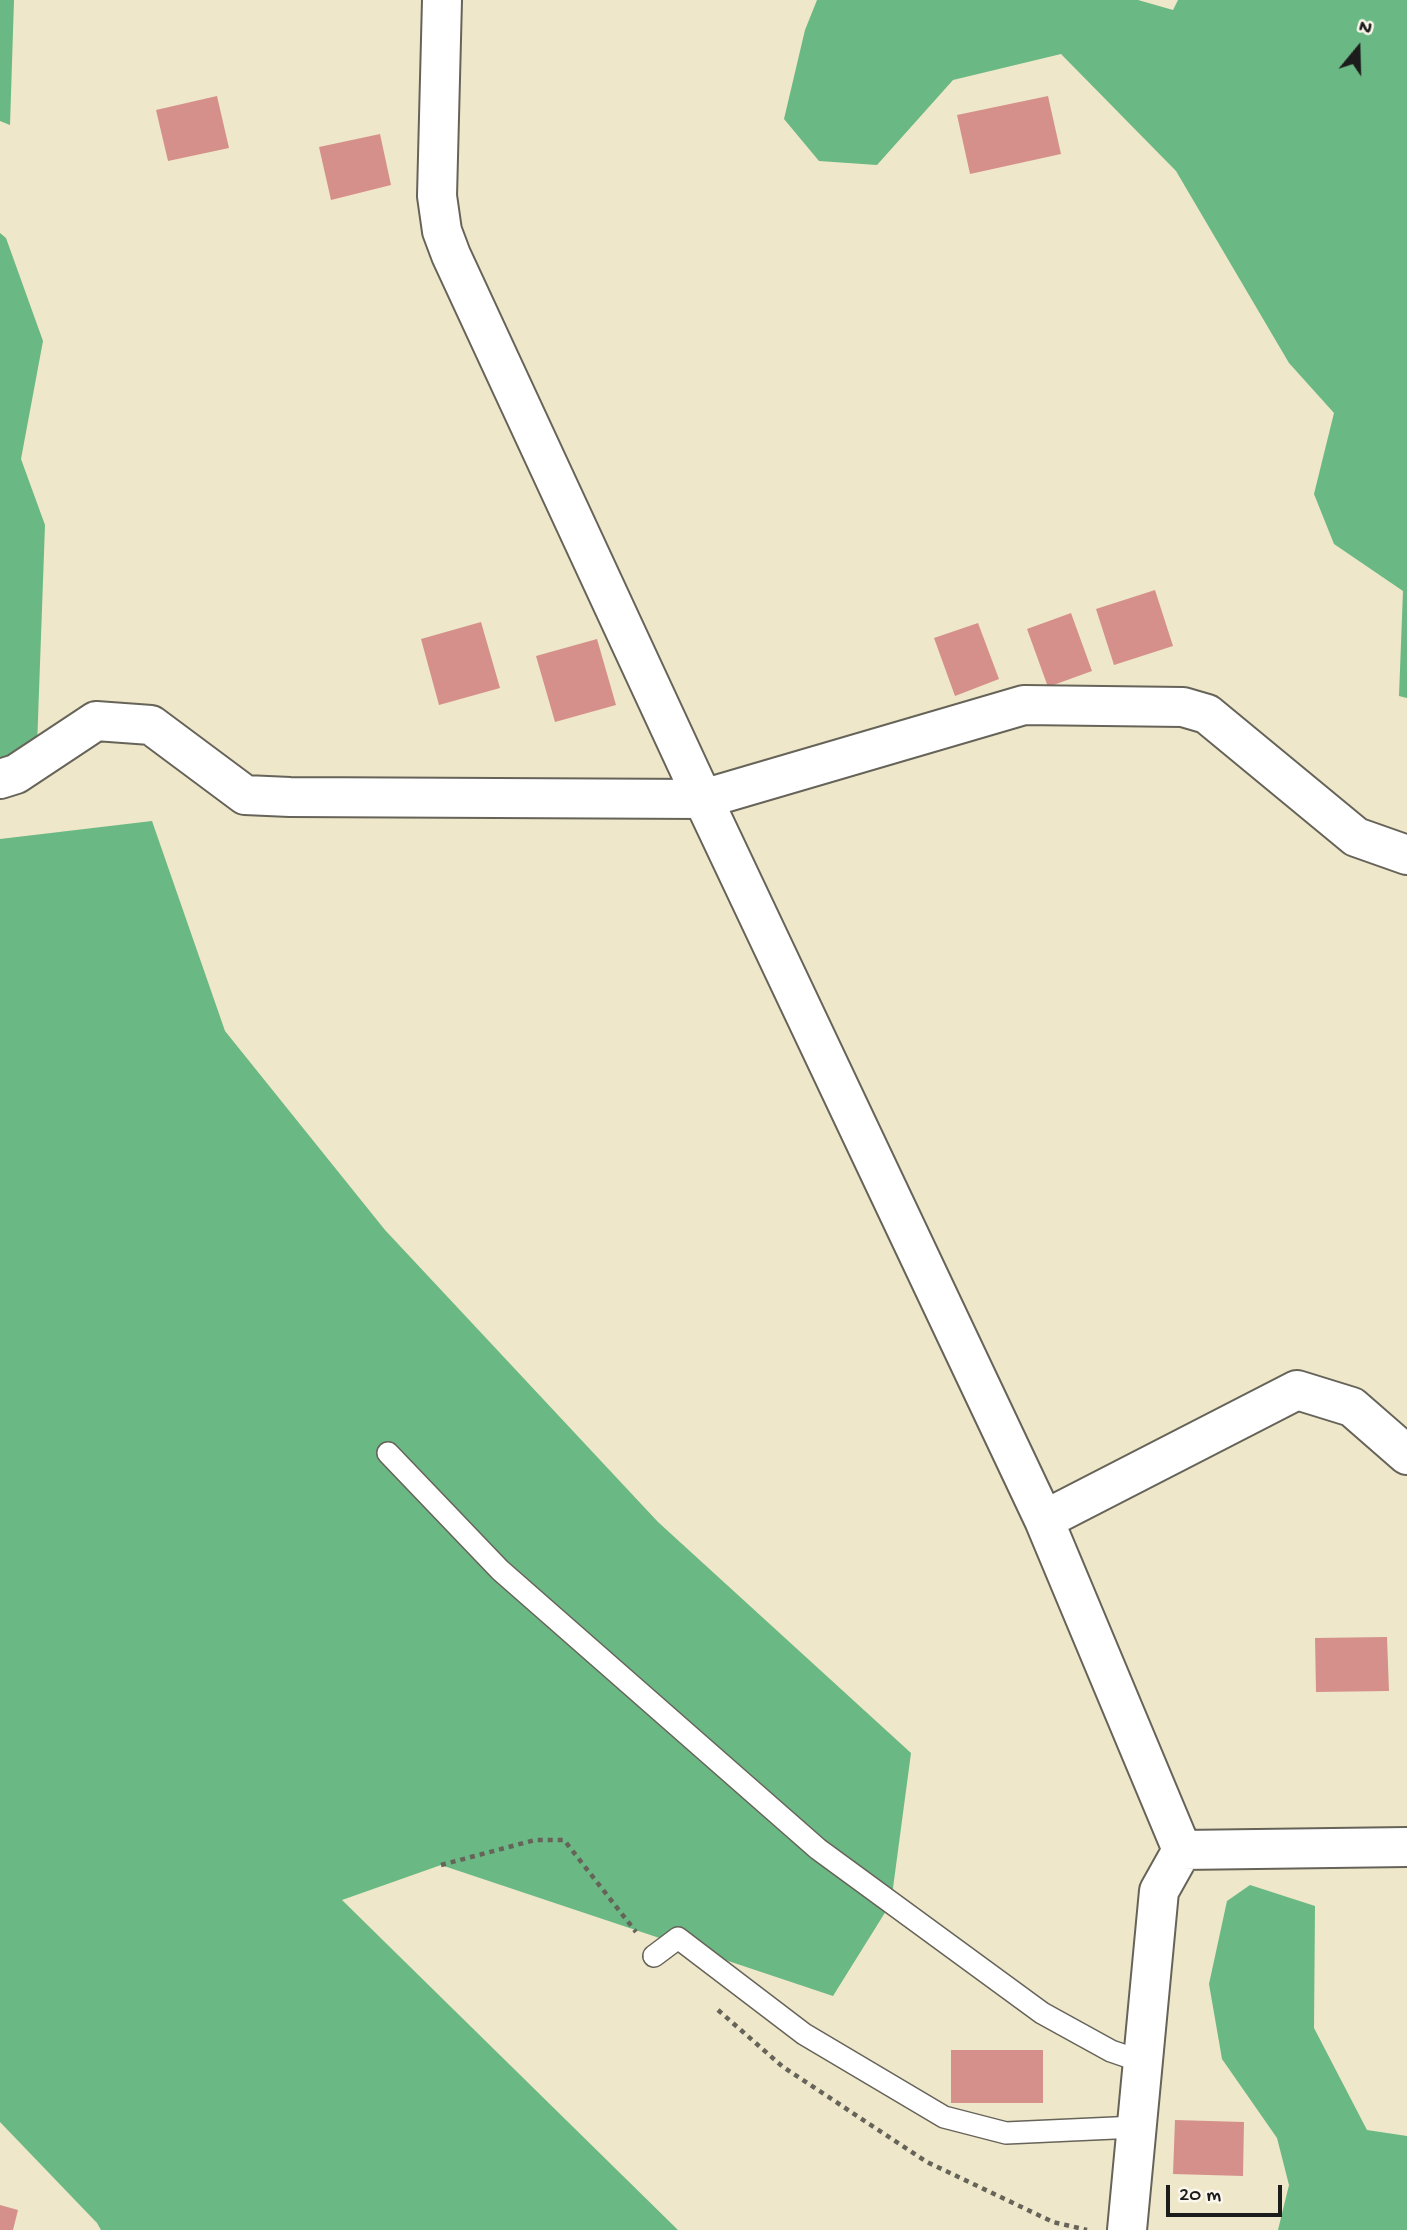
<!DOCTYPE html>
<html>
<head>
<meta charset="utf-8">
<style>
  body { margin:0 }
  #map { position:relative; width:1407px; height:2230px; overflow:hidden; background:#eee7ca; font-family:"Gochi Hand",sans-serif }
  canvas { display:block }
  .north { position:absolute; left:1323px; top:14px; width:70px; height:70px; -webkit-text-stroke:5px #fbf7ec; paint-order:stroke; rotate:19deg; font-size:19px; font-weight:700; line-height:28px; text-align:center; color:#1c1c1c }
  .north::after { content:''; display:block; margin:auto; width:24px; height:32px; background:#1c1c1c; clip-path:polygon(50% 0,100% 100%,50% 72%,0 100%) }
  .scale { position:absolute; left:1166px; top:2185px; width:116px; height:32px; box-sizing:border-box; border:4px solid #1c1c1c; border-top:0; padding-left:9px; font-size:21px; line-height:24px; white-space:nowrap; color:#1c1c1c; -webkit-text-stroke:5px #fbf7ec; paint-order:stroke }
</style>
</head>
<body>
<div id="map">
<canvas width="1407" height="2230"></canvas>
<div class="north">N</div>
<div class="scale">20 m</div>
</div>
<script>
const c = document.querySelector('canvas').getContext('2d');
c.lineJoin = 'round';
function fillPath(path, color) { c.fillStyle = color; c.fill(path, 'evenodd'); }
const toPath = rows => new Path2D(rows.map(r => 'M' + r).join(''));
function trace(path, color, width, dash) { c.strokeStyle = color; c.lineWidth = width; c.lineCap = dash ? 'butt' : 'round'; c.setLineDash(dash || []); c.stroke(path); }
const forest = toPath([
  [0,0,14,0,10,125,0,121],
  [817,0,1138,0,1173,10,1178,0,1407,0,1407,698,1399,696,1403,591,1334,544,1314,494,1334,413,1289,363,1176,171,1061,54,953,80,877,165,819,161,784,119,805,30],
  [0,233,6,238,43,341,21,459,45,525,37,747,0,762],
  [152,821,225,1031,385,1230,658,1522,911,1753,891,1903,833,1996,441,1865,342,1900,678,2230,101,2230,97,2223,0,2122,0,839],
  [1250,1885,1315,1906,1314,2028,1367,2130,1407,2136,1407,2230,1278,2230,1289,2185,1277,2138,1222,2059,1209,1984,1227,1901]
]);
const building = toPath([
  [217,96,229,148,168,161,156,110],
  [1048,96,1061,154,970,174,957,115],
  [380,134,391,185,331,200,319,147],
  [1155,590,1173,646,1114,665,1096,609],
  [1071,613,1092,671,1048,687,1027,629],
  [481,622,500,688,439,705,421,639],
  [978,623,999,679,955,696,934,638],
  [597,639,616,705,555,722,536,656],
  [1387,1637,1389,1691,1316,1692,1315,1638],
  [951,2050,1043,2050,1043,2103,951,2103],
  [1175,2120,1244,2122,1243,2176,1173,2174],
  [0,2205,18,2210,13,2230,0,2230]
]);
const path = toPath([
  [441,1865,535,1840,564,1840,636,1932],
  [718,2010,783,2067,927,2162,1053,2222,1087,2230]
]);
const lane = toPath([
  [388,1453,500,1570,818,1849,1042,2013,1111,2051,1143,2062],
  [654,1956,678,1938,804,2034,944,2117,1006,2133,1136,2127]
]);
const street = toPath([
  [442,0,437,196,442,231,451,255,703,799,1044,1520,1182,1850],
  [0,779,16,774,96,721,151,725,245,795,290,797,703,799,1024,705,1183,707,1207,714,1356,837,1407,855],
  [1044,1520,1297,1390,1352,1407,1407,1455],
  [1182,1850,1407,1847],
  [1127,2230,1159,1891,1182,1850]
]);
fillPath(forest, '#6ab883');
fillPath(building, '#d6908c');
trace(lane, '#666359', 24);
trace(street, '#666359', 42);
trace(path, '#666359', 4.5, [5, 5]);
trace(lane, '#fff', 21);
trace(street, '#fff', 38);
</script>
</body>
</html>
